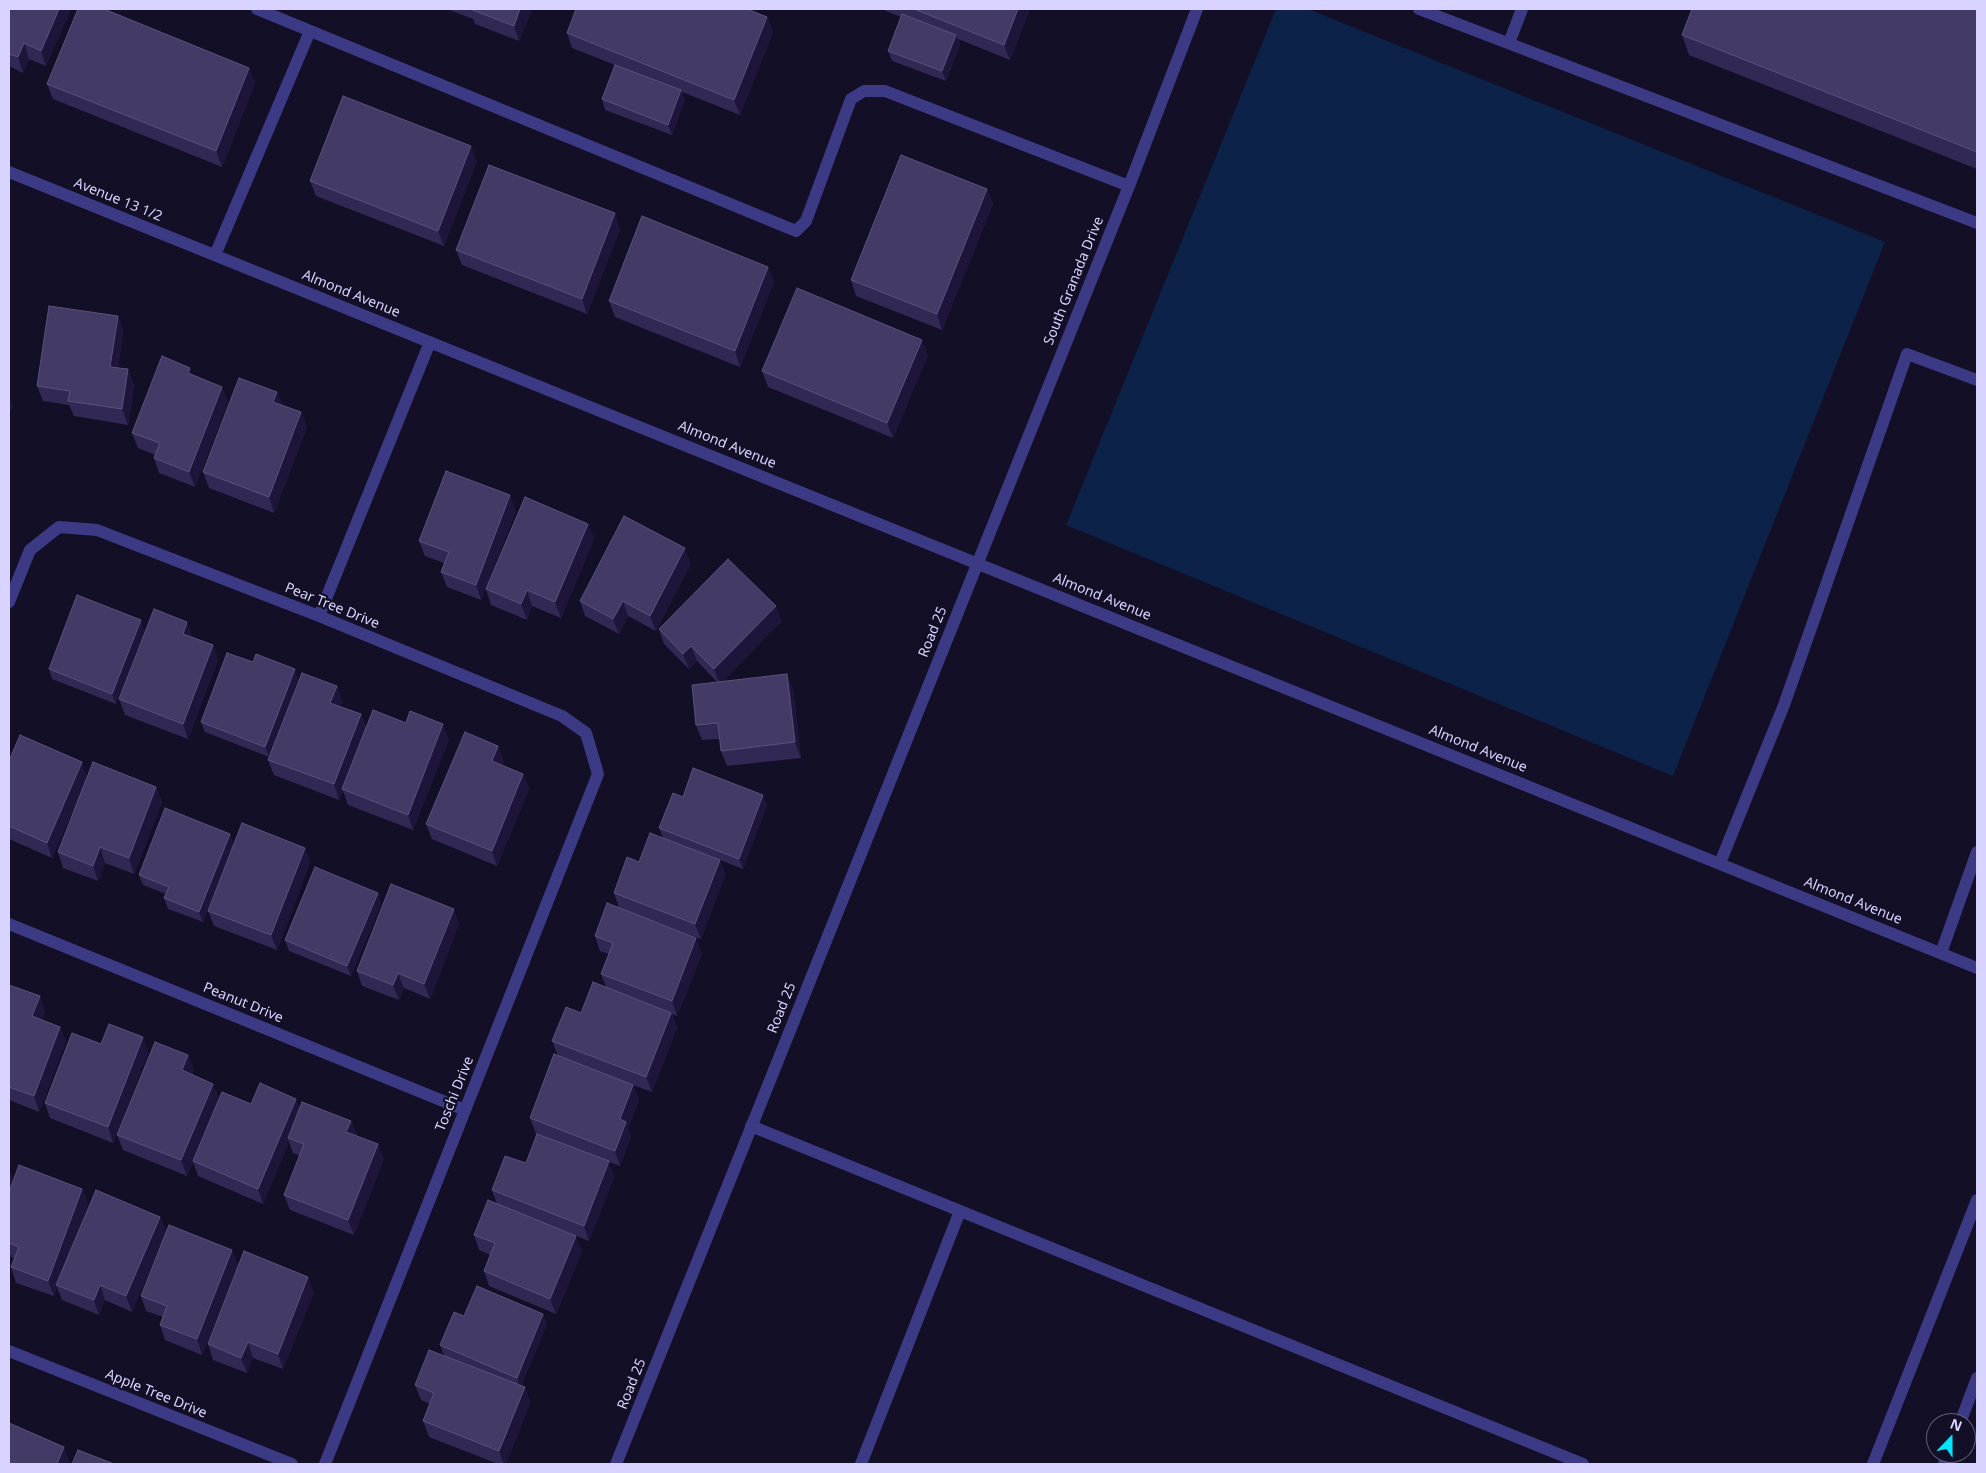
<!DOCTYPE html>
<html>
<head>
<meta charset="utf-8">
<style>
  body { margin:0 }
  #map { position:relative; width:1986px; height:1473px; overflow:hidden; background:#130f26; font-family:"Noto Sans",sans-serif }
  canvas { display:block }
  .frame { position:absolute; inset:0; border:10px solid #d9d4ff; pointer-events:none }
  .north { position:absolute; left:1926px; top:1413px; width:50px; height:50px; box-sizing:border-box; background:#130f26; border:1px solid #625e7d; border-radius:50%; rotate:22deg; font-size:14px; font-weight:700; line-height:20px; text-align:center; color:#d9d4ff }
  .north::after { content:''; display:block; margin:auto; width:18px; height:22px; background:#00e5ff; clip-path:polygon(50% 0,100% 100%,50% 72%,0 100%) }
</style>
</head>
<body>
<div id="map">
<canvas width="1986" height="1473"></canvas>
<div class="frame"></div>
<div class="north">N</div>
</div>
<script>
const c = document.querySelector('canvas').getContext('2d');
c.lineJoin = 'round';
function fillPath(path, color) { c.fillStyle = color; c.fill(path, 'evenodd'); }
const toPath = rows => new Path2D(rows.map(r => 'M' + r).join(''));
function trace(path, color, width, dash) { c.strokeStyle = color; c.lineWidth = width; c.lineCap = dash ? 'butt' : 'round'; c.setLineDash(dash || []); c.stroke(path); }
function write(font, color, halo, rows, align = 'center') {
  c.font = font + ' "Noto Sans",sans-serif'; c.lineWidth = 4.5; c.setLineDash([]); c.textBaseline = 'middle'; c.strokeStyle = halo; c.fillStyle = color; for (const [text, x, y, turn = 0] of rows) {
    c.save(); c.translate(x, y); c.rotate((+turn || 0) * Math.PI / 180); c.textAlign = isNaN(turn) ? turn : align; if (halo) c.strokeText(text, 0, 0); c.fillText(text, 0, 0); c.restore();
  }
}
const water = toPath([
  [1276,9,1308,9,1885,242,1673,776,1066,525]
]);
const lane = toPath([
  [1419,9,1977,223],
  [1509,43,1522,9],
  [1720,863,1784,705,1907,354,1977,380],
  [1941,953,1977,852],
  [751,1126,1583,1464],
  [1960,1423,1977,1378],
  [861,1464,960,1211],
  [1873,1464,1977,1200],
  [1944,1464,1948,1453]
]);
const street = toPath([
  [257,9,796,231,806,221,851,99,864,91,885,91,1129,186],
  [9,172,1977,968],
  [215,255,310,31],
  [9,602,30,550,59,527,97,530,319,616,562,716,586,733,598,774,325,1464],
  [319,616,430,342],
  [9,924,465,1110],
  [9,1351,292,1464],
  [616,1464,1129,186,1197,9]
]);
const wall = toPath([
  [9,9,71,9,46,66,29,59,23,73,9,66],
  [447,9,532,9,519,41,475,24,473,19],
  [881,9,1030,9,1010,60,958,39,960,45,946,81,892,61,888,51,901,17],
  [1977,9,1977,169,1689,55,1682,35],
  [767,17,773,32,740,115,682,92,685,100,672,135,605,110,602,99,615,65,572,48,567,33],
  [249,68,255,83,222,167,53,99,47,84],
  [477,161,444,246,316,196,310,181],
  [987,189,993,204,942,330,856,296,851,280],
  [620,229,587,314,462,265,456,250],
  [768,267,774,282,740,367,615,317,609,301],
  [118,316,123,331,118,368,128,369,134,385,128,425,74,416,69,405,43,401,37,386],
  [928,355,893,438,768,387,762,371],
  [193,375,228,402,195,487,159,473,154,458,155,455,138,448,132,433],
  [277,392,282,405,301,412,307,427,274,513,209,488,203,472],
  [516,511,481,600,447,587,441,572,444,563,425,556,419,541],
  [588,524,594,539,561,618,532,606,527,620,491,605,486,589],
  [691,564,656,631,628,616,619,634,585,616,580,601],
  [782,621,723,681,793,689,801,758,727,766,721,751,720,739,702,740,696,725,717,682,697,661,689,669,664,644,659,629],
  [144,631,116,704,52,679,49,669],
  [193,637,213,645,218,660,188,739,125,715,119,699],
  [298,679,269,757,205,732,201,722],
  [337,686,342,702,340,707,361,714,366,728,449,739,413,830,348,805,343,791,339,800,274,775,268,760],
  [498,746,504,762,502,765,523,774,529,789,497,866,432,839,426,824],
  [9,761,87,777,156,787,162,802,134,874,105,863,98,881,63,868,58,852,84,785,52,858,9,839],
  [683,797,767,805,743,869,720,860,725,875,701,939,648,919,702,954,677,1016,672,1014,677,1028,652,1092,633,1085,639,1100,628,1128,631,1137,620,1166,609,1162,614,1177,589,1241,574,1235,582,1251,556,1314,489,1286,484,1271,490,1255,479,1250,474,1235,497,1204,492,1190,526,1163,537,1134,536,1134,530,1118,558,1056,552,1041,606,987,601,974,609,954,600,951,595,936,619,908,614,893,639,862,663,838,659,828],
  [230,834,233,844,203,922,168,909,164,898,166,894,143,885,139,875],
  [305,848,310,863,277,950,214,926,208,911],
  [378,893,381,904,351,976,289,951,285,940],
  [459,924,430,999,404,988,399,1000,362,986,357,971],
  [9,985,40,996,45,1012,42,1020,60,1027,66,1042,39,1112,9,1100],
  [143,1037,148,1053,113,1143,50,1118,45,1103,101,1044],
  [194,1070,192,1075,213,1084,219,1099,251,1104,296,1099,299,1109,351,1121,356,1135,384,1159,354,1235,290,1210,284,1195,300,1156,293,1153,289,1142,263,1204,198,1176,193,1162,187,1176,123,1150,117,1135],
  [82,1189,88,1204,71,1250,160,1217,166,1232,132,1312,105,1300,99,1315,62,1300,57,1287,54,1296,16,1283,11,1267,14,1258,9,1256,9,1192],
  [238,1265,202,1355,165,1340,160,1325,163,1317,146,1311,141,1296],
  [314,1292,283,1369,253,1358,247,1373,213,1360,208,1344],
  [543,1314,547,1324,521,1386,525,1387,530,1403,506,1464,498,1464,429,1437,423,1421,430,1404,421,1400,415,1385,444,1356,440,1345,464,1316]
]);
const shadedWall = toPath([
  [59,9,71,9,46,66,41,51],
  [520,9,532,9,519,41,514,26],
  [1018,9,1030,9,1010,60,1004,45],
  [767,17,773,32,740,115,734,100],
  [956,35,960,45,946,81,942,71],
  [24,43,29,59,23,73,18,57],
  [249,68,255,83,222,167,216,151],
  [681,90,685,100,672,135,668,125],
  [471,146,477,161,444,246,438,231],
  [987,189,993,204,942,330,937,314],
  [615,213,620,229,587,314,582,299],
  [768,267,774,282,740,367,735,351],
  [118,316,123,331,116,382,110,367],
  [922,340,928,355,893,438,887,423],
  [190,368,195,383,188,373],
  [128,369,134,385,128,425,122,409],
  [222,387,228,402,195,487,189,472],
  [277,392,283,407,273,402],
  [9,395,14,408,9,412],
  [301,412,307,427,274,513,269,497],
  [510,495,516,511,481,600,476,585],
  [588,524,594,539,561,618,555,602],
  [685,548,691,564,656,631,650,616],
  [527,590,532,606,527,620,521,604],
  [623,601,628,616,619,634,613,619],
  [776,606,782,621,720,685,714,669],
  [141,620,144,631,116,704,112,694],
  [187,622,193,637,183,634],
  [213,645,218,660,188,739,183,724],
  [691,646,697,661,689,669,683,654],
  [295,669,298,679,269,757,265,747],
  [787,674,793,689,801,758,795,742],
  [337,686,342,702,336,718,330,703],
  [361,714,366,730,342,789,343,791,339,800,334,784],
  [443,724,449,739,413,830,408,815],
  [498,746,504,762,498,776,492,761],
  [82,762,87,777,52,858,47,843],
  [523,774,529,789,497,866,492,851],
  [156,787,162,802,134,874,129,858],
  [763,795,767,805,743,869,739,859],
  [230,834,233,844,203,922,199,912],
  [100,847,105,863,98,881,93,866],
  [305,848,310,863,277,950,271,935],
  [720,860,725,875,701,939,695,924],
  [378,893,381,904,351,976,347,966],
  [454,909,459,924,430,999,424,984],
  [696,938,702,954,677,1016,672,1001],
  [398,973,404,988,399,1000,393,985],
  [40,996,45,1012,38,1031,32,1016],
  [671,1013,677,1028,652,1092,646,1077],
  [60,1027,66,1042,39,1112,34,1096],
  [143,1037,148,1053,113,1143,108,1127],
  [188,1055,194,1070,187,1086,182,1070],
  [213,1084,219,1099,187,1176,181,1160],
  [633,1085,639,1100,628,1128,631,1137,620,1166,615,1151,620,1119],
  [296,1099,301,1114,288,1138,289,1142,263,1204,258,1189],
  [351,1121,356,1137,346,1132],
  [378,1144,384,1159,354,1235,348,1220],
  [609,1161,614,1177,589,1241,584,1226],
  [9,1168,13,1179,9,1189],
  [82,1189,88,1204,58,1285,56,1285,57,1287,54,1296,48,1281],
  [160,1217,166,1232,132,1312,126,1296],
  [576,1236,582,1251,556,1314,550,1299],
  [232,1250,238,1265,202,1355,197,1339],
  [308,1277,314,1292,283,1369,278,1354],
  [100,1285,105,1300,99,1315,94,1300],
  [543,1314,547,1324,520,1388,517,1378],
  [248,1342,253,1358,247,1373,241,1358],
  [525,1387,530,1403,506,1464,504,1464,499,1451],
  [64,1447,70,1463,69,1464,57,1464]
]);
const building = toPath([
  [9,9,59,9,41,51,24,43,18,57,9,54,9,9],
  [78,9,104,9,249,68,216,151,47,84,78,9],
  [470,9,520,9,514,26,470,9],
  [576,9,747,9,767,17,734,100,567,33,576,9],
  [914,9,1018,9,1004,45,914,9],
  [1692,9,1977,9,1977,152,1682,35,1692,9],
  [902,14,956,35,942,71,888,51,902,14],
  [615,65,681,90,668,125,602,99,615,65],
  [343,96,471,146,438,231,310,181,343,96],
  [901,155,987,189,937,314,851,280,901,155],
  [489,165,615,213,582,299,456,250,489,165],
  [642,216,768,267,735,351,609,301,642,216],
  [797,288,922,340,887,423,762,371,797,288],
  [49,306,118,316,110,367,128,369,122,409,68,401,70,391,37,386,49,306],
  [162,356,190,368,188,373,222,387,189,472,154,458,160,443,132,433,162,356],
  [239,378,277,392,273,402,301,412,269,497,203,472,239,378],
  [446,471,510,495,476,585,441,572,449,552,419,541,446,471],
  [525,497,588,524,555,602,527,590,521,604,486,589,525,497],
  [624,516,685,548,650,616,623,601,613,619,580,601,624,516],
  [728,559,776,606,714,669,691,646,683,654,659,629,728,559],
  [77,595,141,620,112,694,49,669,77,595],
  [154,609,187,622,183,634,213,645,183,724,119,699,154,609],
  [227,653,253,662,256,654,295,669,265,747,201,722,227,653],
  [302,673,337,686,330,703,361,714,334,784,268,760,302,673],
  [787,674,795,742,721,751,718,723,696,725,692,685,787,674],
  [373,710,406,723,410,711,443,724,408,815,342,789,373,710],
  [465,732,498,746,492,761,523,774,492,851,426,824,465,732],
  [20,735,82,762,47,843,9,826,9,761,20,735],
  [93,762,156,787,129,858,100,847,93,866,58,852,93,762],
  [693,768,763,795,739,859,659,828,673,793,683,797,693,768],
  [165,808,230,834,199,912,164,898,169,887,139,875,165,808],
  [242,823,305,848,271,935,208,911,242,823],
  [650,833,720,860,695,924,614,893,627,857,639,862,650,833],
  [315,867,378,893,347,966,285,940,315,867],
  [391,884,454,909,424,984,398,973,393,985,357,971,391,884],
  [607,903,696,938,672,1001,601,974,613,943,595,936,607,903],
  [593,982,671,1013,646,1077,552,1041,566,1007,581,1013,593,982],
  [9,985,40,996,32,1016,60,1027,34,1096,9,1087,9,985],
  [109,1024,143,1037,108,1127,45,1103,72,1033,101,1044,109,1024],
  [155,1042,188,1055,182,1070,213,1084,181,1160,117,1135,155,1042],
  [554,1054,633,1085,620,1119,626,1122,615,1151,530,1118,554,1054],
  [260,1083,296,1099,258,1189,193,1161,222,1092,251,1104,260,1083],
  [302,1102,351,1121,346,1132,378,1144,348,1220,284,1195,304,1144,288,1138,302,1102],
  [537,1134,609,1161,584,1226,492,1190,505,1156,526,1163,537,1134],
  [19,1165,82,1189,48,1281,11,1267,19,1247,9,1243,9,1192,19,1165],
  [96,1190,160,1217,126,1296,100,1285,94,1300,56,1285,96,1190],
  [488,1200,576,1236,550,1299,484,1271,495,1243,474,1235,488,1200],
  [169,1225,232,1250,197,1339,160,1325,167,1306,141,1296,169,1225],
  [244,1251,308,1277,278,1354,248,1342,241,1358,208,1344,244,1251],
  [477,1286,543,1314,517,1378,440,1345,454,1312,464,1316,477,1286],
  [429,1350,525,1387,499,1451,423,1421,434,1393,415,1385,429,1350],
  [9,1423,64,1447,57,1464,9,1464,9,1423],
  [78,1450,114,1464,72,1464,78,1450]
]);
const streetNames = [
  ["Avenue 13 1/2",118,200,22],
  ["South Granada Drive",1074,281,-68],
  ["Almond Avenue",351,294,22],
  ["Almond Avenue",727,445,22],
  ["Almond Avenue",1102,597,22],
  ["Pear Tree Drive",332,606,22],
  ["Road 25",933,632,-68],
  ["Almond Avenue",1478,749,22],
  ["Almond Avenue",1853,901,22],
  ["Peanut Drive",243,1003,22],
  ["Road 25",782,1008,-68],
  ["Toschi Drive",455,1094,-68],
  ["Road 25",632,1384,-68],
  ["Apple Tree Drive",156,1394,22]
];
fillPath(water, '#0c2248');
trace(lane, '#3d3a85', 12);
trace(street, '#3d3a85', 12);
fillPath(wall, '#312854');
fillPath(shadedWall, '#1d163a');
fillPath(building, '#433a66');
trace(building, '#5a527e', 1);
write('14px', '#d9d4ff', '#130f26', streetNames);
</script>
</body>
</html>
